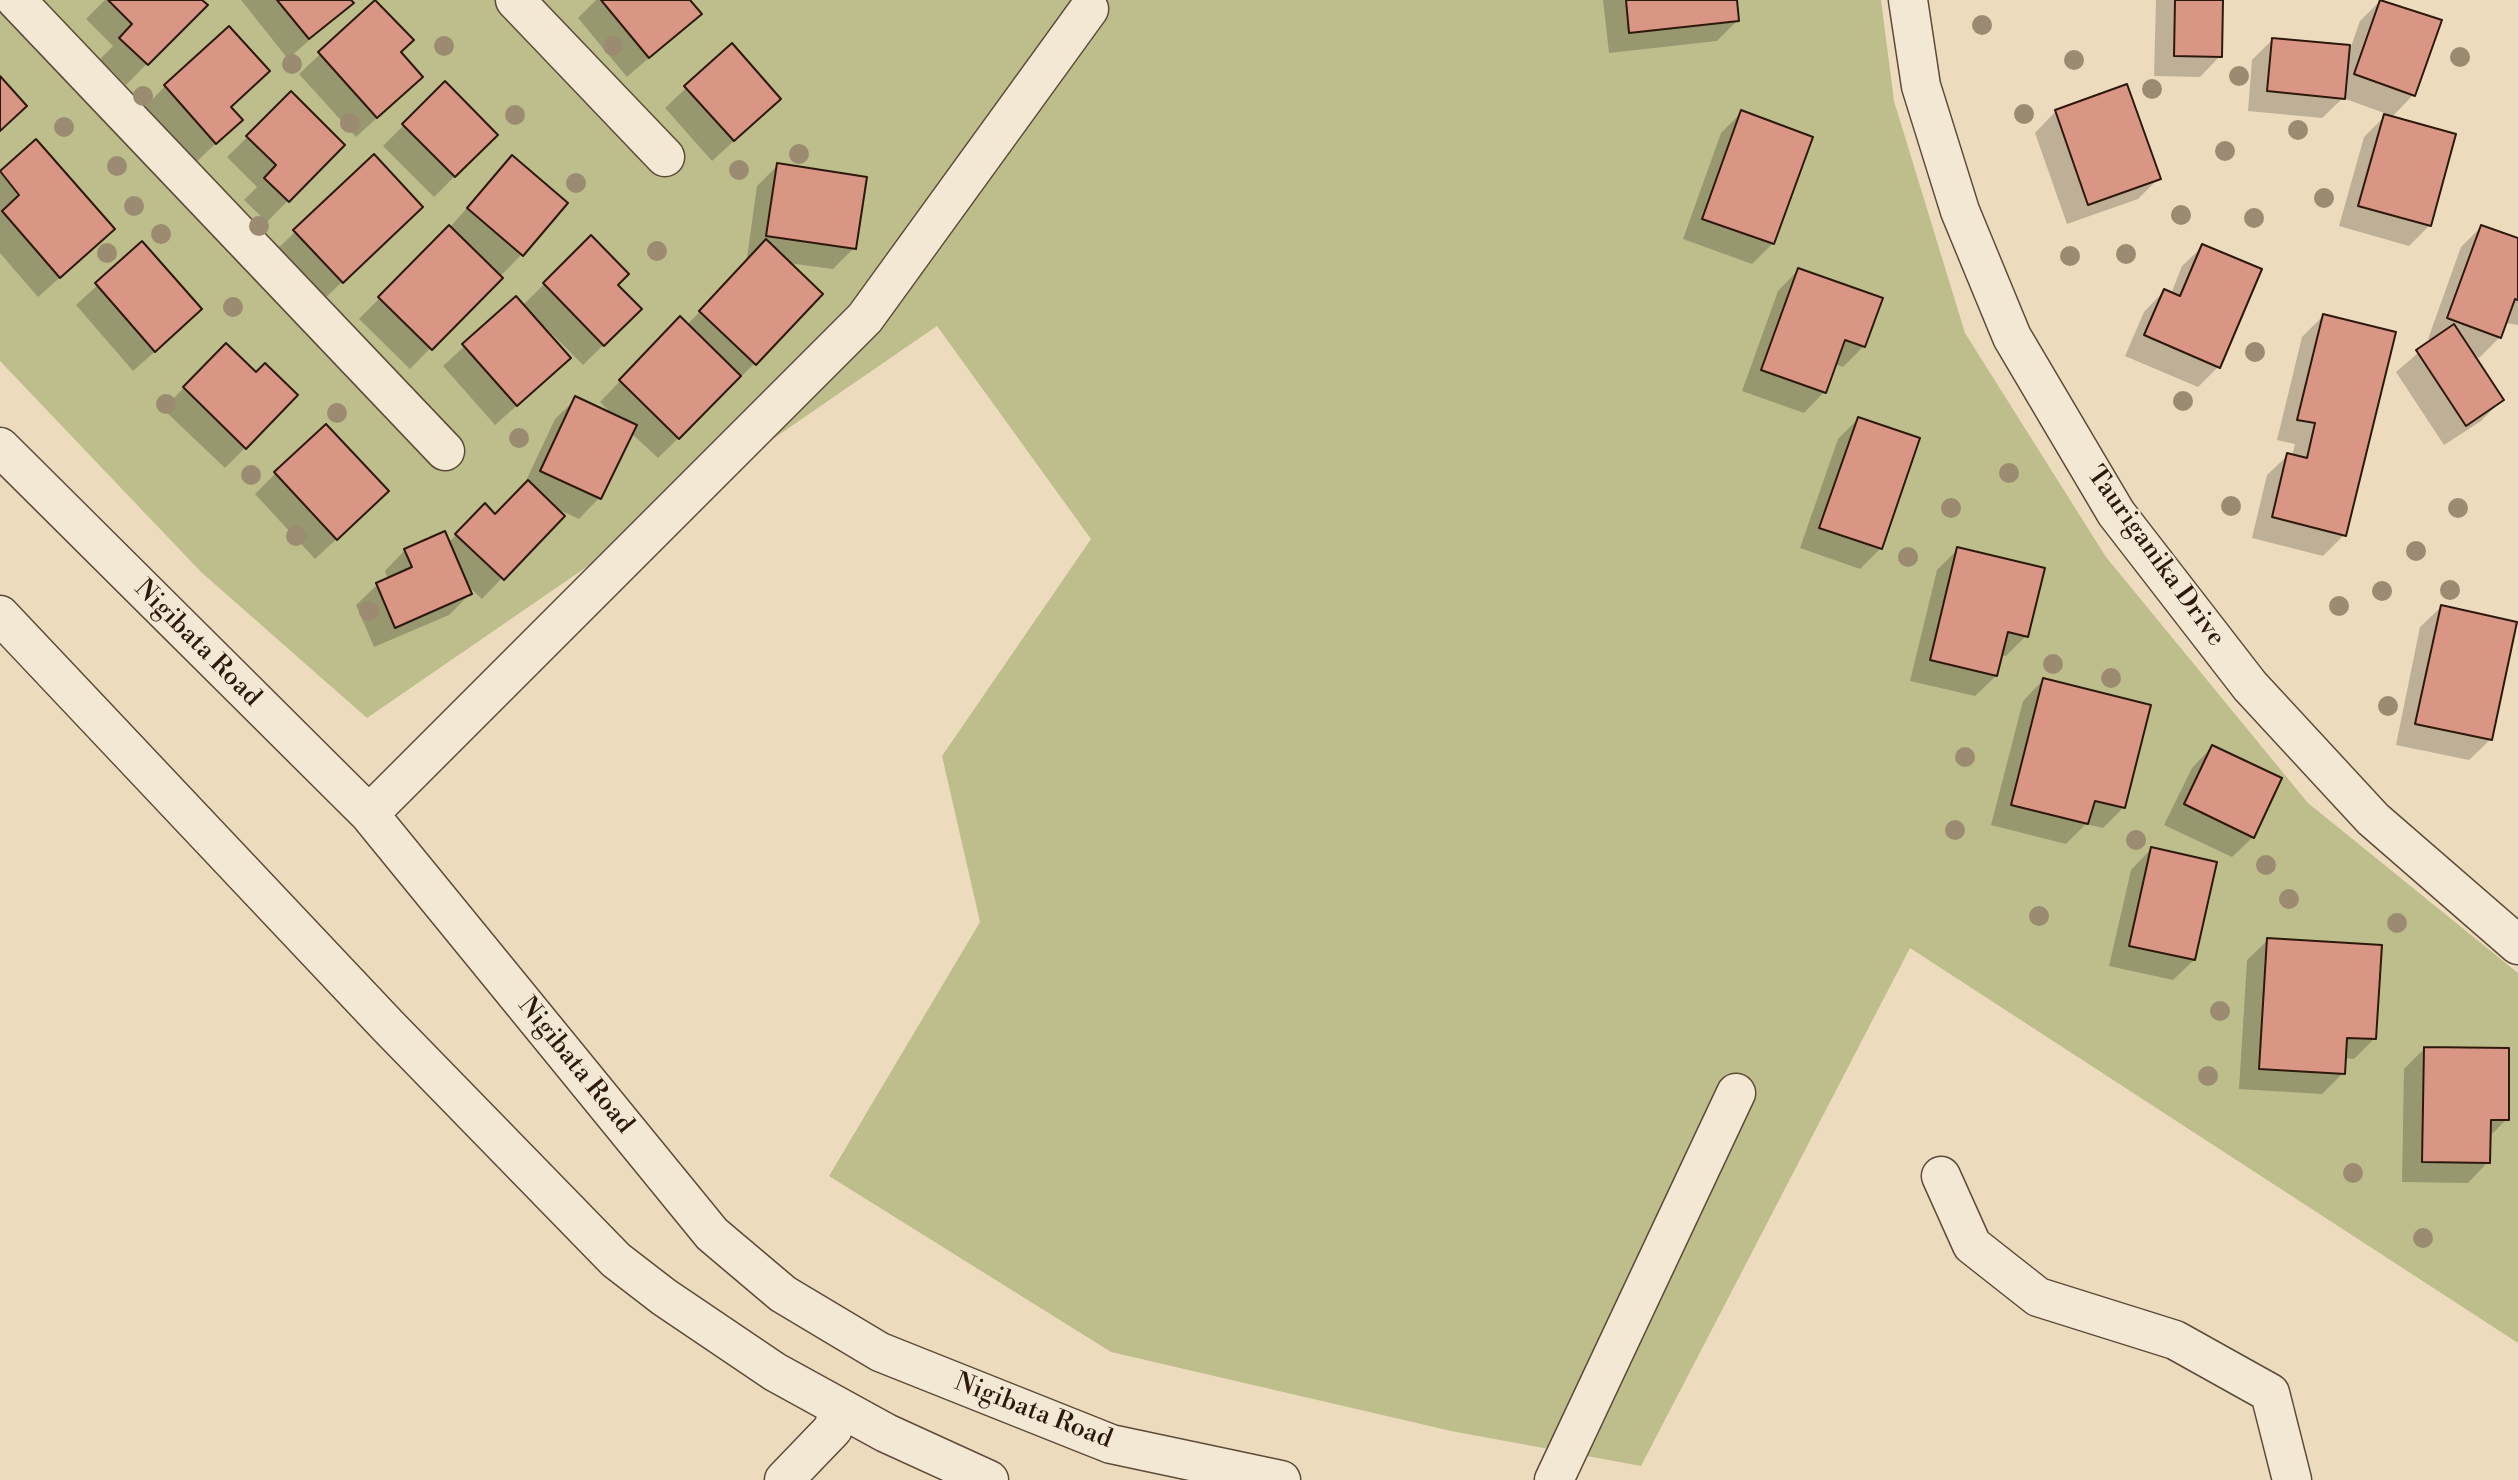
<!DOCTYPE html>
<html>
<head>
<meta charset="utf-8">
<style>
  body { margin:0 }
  canvas { display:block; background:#eddbbd }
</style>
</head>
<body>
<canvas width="2518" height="1480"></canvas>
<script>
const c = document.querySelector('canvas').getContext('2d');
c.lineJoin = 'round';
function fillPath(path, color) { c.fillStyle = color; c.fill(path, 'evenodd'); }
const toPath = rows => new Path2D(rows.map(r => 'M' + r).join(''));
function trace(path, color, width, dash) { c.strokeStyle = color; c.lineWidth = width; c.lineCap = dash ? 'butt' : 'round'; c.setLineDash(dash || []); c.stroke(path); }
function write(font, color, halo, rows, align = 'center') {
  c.font = font + ' "Libre Bodoni",serif'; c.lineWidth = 5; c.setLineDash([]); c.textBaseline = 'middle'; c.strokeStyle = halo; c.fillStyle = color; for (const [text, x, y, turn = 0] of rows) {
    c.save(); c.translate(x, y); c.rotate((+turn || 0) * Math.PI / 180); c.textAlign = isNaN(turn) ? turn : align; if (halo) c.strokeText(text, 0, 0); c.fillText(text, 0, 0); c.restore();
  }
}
const green = toPath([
  [0,0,1881,0,1894,101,1965,333,2106,557,2308,803,2518,973,2518,1343,1910,948,1641,1466,1451,1431,1111,1352,829,1176,980,922,942,756,1091,539,937,326,367,718,201,572,0,361]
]);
const shadow = toPath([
  [105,0,200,0,205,5,126,85,100,59,113,46,86,19],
  [241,0,349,0,351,3,288,59],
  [596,0,688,0,699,14,627,77,578,18],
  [1603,0,1735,0,1737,21,1717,41,1609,53],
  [2156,0,2221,0,2220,56,2200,77,2154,76],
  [2381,0,2413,95,2391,118,2430,225,2409,246,2339,226,2364,137,2387,114,2343,98,2322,118,2248,111,2252,60,2272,40,2348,55,2360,21],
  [377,1,412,40,399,53,400,97,356,137,299,74],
  [445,84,496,135,434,197,383,146],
  [165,86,241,120,195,163,145,107],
  [2126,86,2159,178,2138,199,2067,224,2035,133,2055,112],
  [686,88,758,119,712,161,665,108],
  [291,94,342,145,267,222,244,200,257,187,227,157],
  [1742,112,1773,243,1752,264,1683,239,1721,133],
  [36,142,92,249,38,297,0,253,0,173],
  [512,158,566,203,521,255,410,369,359,319,449,228],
  [778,165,854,248,833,269,788,263,755,363,658,458,631,433,599,498,579,519,553,507,502,578,482,599,465,583,470,594,449,615,374,647,356,605,377,585,388,580,385,571,405,550,448,543,485,506,495,516,523,487,555,419,576,399,614,416,600,402,660,339,687,325,751,257,747,257,757,186],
  [400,227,321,302,274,252,295,232],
  [2481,227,2518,240,2518,325,2505,323,2500,337,2479,358,2473,355,2502,400,2481,421,2444,445,2396,372,2432,341,2428,339,2461,247],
  [591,238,615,285,640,309,583,365,544,326,548,378,495,425,443,366,516,299,522,306],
  [142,244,179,330,133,371,76,305],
  [2203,246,2218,367,2198,387,2125,356,2144,312,2164,291,2171,294,2182,266],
  [1798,270,1864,346,1843,367,1835,364,1824,392,1804,413,1742,391,1778,291],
  [2323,316,2344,535,2323,556,2252,538,2267,475,2288,455,2292,456,2295,444,2277,440,2302,337],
  [226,345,245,448,225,468,163,409],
  [1858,419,1881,548,1860,569,1800,548,1838,439],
  [276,473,366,512,315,559,255,494],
  [1958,549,2026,636,2006,656,2000,655,1996,676,1975,696,1910,681,1937,570],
  [2441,607,2490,740,2469,760,2396,745,2420,627],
  [2043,680,2124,807,2103,828,2086,824,2066,844,1991,825,2023,701],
  [2212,747,2253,837,2232,857,2164,825,2192,768],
  [2151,849,2194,960,2173,980,2109,966,2131,870],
  [2268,940,2375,1038,2354,1059,2344,1058,2343,1073,2322,1094,2239,1089,2247,960],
  [2424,1049,2507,1119,2489,1137,2488,1162,2468,1183,2402,1182,2404,1069]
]);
const building = toPath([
  [108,0,202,0,208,5,148,65,119,38,132,24,108,0],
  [277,0,351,0,354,3,309,39,277,0],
  [375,0,414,40,401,52,423,77,377,118,318,52,375,0],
  [601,0,690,0,702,14,649,58,601,0],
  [1626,0,1737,0,1739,21,1629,33,1626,0],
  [2175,0,2223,0,2222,57,2174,56,2175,0],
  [2380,0,2442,20,2415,96,2354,74,2380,0],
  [229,26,270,71,231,107,243,120,216,144,164,85,229,26],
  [2272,38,2350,45,2345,99,2267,91,2272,38],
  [732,43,781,99,734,141,684,86,732,43],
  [0,76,27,106,0,131,0,76],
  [445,81,498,135,455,177,402,124,445,81],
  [2127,84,2161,179,2088,205,2055,110,2127,84],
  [291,91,345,145,289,202,264,178,276,165,246,136,291,91],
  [1741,110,1813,137,1774,244,1702,219,1741,110],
  [2384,114,2456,134,2431,226,2358,206,2384,114],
  [36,139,115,229,60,278,2,211,19,195,0,171,36,139],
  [374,154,423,207,343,283,293,230,374,154],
  [512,155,568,203,523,256,467,208,512,155],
  [777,163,867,177,856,249,766,236,777,163],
  [449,225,503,278,432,350,378,297,449,225],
  [2481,225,2518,238,2518,300,2515,299,2501,338,2447,318,2481,225],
  [591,235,629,274,618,285,642,309,604,346,543,283,591,235],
  [766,239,823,294,756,365,699,311,766,239],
  [142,241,202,309,155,352,95,283,142,241],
  [2202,244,2262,269,2220,368,2144,335,2164,289,2180,296,2202,244],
  [1798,268,1883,298,1865,347,1845,340,1826,393,1761,370,1798,268],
  [516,296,571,358,517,406,462,344,516,296],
  [2323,314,2396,332,2346,536,2272,517,2287,453,2307,458,2315,423,2297,420,2323,314],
  [680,316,741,376,679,439,619,380,680,316],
  [2454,324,2504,400,2466,426,2416,350,2454,324],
  [226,343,256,372,265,363,298,395,246,449,183,387,226,343],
  [575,396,637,425,601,499,540,471,575,396],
  [1858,417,1920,438,1882,549,1819,528,1858,417],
  [326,424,389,491,337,540,274,472,326,424],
  [528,480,565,516,504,580,455,534,485,503,495,514,528,480],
  [445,531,472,594,395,628,376,583,412,567,404,549,445,531],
  [1957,547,2045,568,2028,637,2008,632,1997,676,1930,660,1957,547],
  [2441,605,2517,622,2492,740,2415,724,2441,605],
  [2043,678,2151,705,2125,808,2095,801,2088,824,2011,805,2043,678],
  [2212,745,2282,778,2254,838,2184,804,2212,745],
  [2151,847,2217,862,2195,960,2129,946,2151,847],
  [2267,938,2382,945,2376,1039,2347,1038,2345,1074,2259,1069,2267,938],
  [2424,1047,2509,1048,2509,1120,2491,1120,2490,1163,2422,1162,2424,1047]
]);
const minor = toPath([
  [16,0,445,451],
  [515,0,665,157],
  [1908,0,1921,86,1960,211,2012,337,2116,513,2250,686,2373,819,2518,945],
  [0,447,369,814,712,1234,783,1294,880,1352,1111,1444,1281,1480],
  [0,615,388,1026,616,1260,664,1297,775,1372,886,1433,989,1480],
  [369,814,865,318,1089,9],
  [1941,1176,1972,1245,2038,1297,2175,1340,2270,1393,2292,1480],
  [784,1480,833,1429,839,1408],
  [1554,1480,1736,1093]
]);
const trees = [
  [1982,25],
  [444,46],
  [613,46],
  [2460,57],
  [2074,60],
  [292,64],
  [2239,76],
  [2152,89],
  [143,96],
  [2024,114],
  [515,115],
  [350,123],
  [64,127],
  [2298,130],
  [2225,151],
  [799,154],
  [117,166],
  [739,170],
  [576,183],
  [2324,198],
  [134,206],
  [2181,215],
  [2254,218],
  [259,226],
  [161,234],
  [657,251],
  [107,253],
  [2126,254],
  [2070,256],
  [233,307],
  [2255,352],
  [2183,401],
  [166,404],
  [337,413],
  [519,438],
  [2009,473],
  [251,475],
  [2231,506],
  [1951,508],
  [2458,508],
  [296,536],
  [2416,551],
  [1908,557],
  [2450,590],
  [2382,591],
  [2339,606],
  [369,611],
  [2053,664],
  [2111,678],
  [2388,706],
  [1965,757],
  [1955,830],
  [2136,840],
  [2266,865],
  [2289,899],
  [2039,916],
  [2397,923],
  [2220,1011],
  [2208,1076],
  [2353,1173],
  [2423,1238]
];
const streetNames = [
  ["Tauriganika Drive",2155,557,54],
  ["Nigibata Road",197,644,45],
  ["Nigibata Road",575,1066,51],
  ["Nigibata Road",1033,1412,21]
];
fillPath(green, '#bebe8d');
fillPath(shadow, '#0003');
fillPath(building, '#d99685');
trace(building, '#2d190b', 2);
trace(minor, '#5d4a38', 41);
trace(minor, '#f3e8d4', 38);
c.fillStyle = '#9b8c71';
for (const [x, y] of trees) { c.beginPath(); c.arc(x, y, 10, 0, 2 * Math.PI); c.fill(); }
write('26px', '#2d190b', '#f3e8d4', streetNames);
</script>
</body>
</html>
